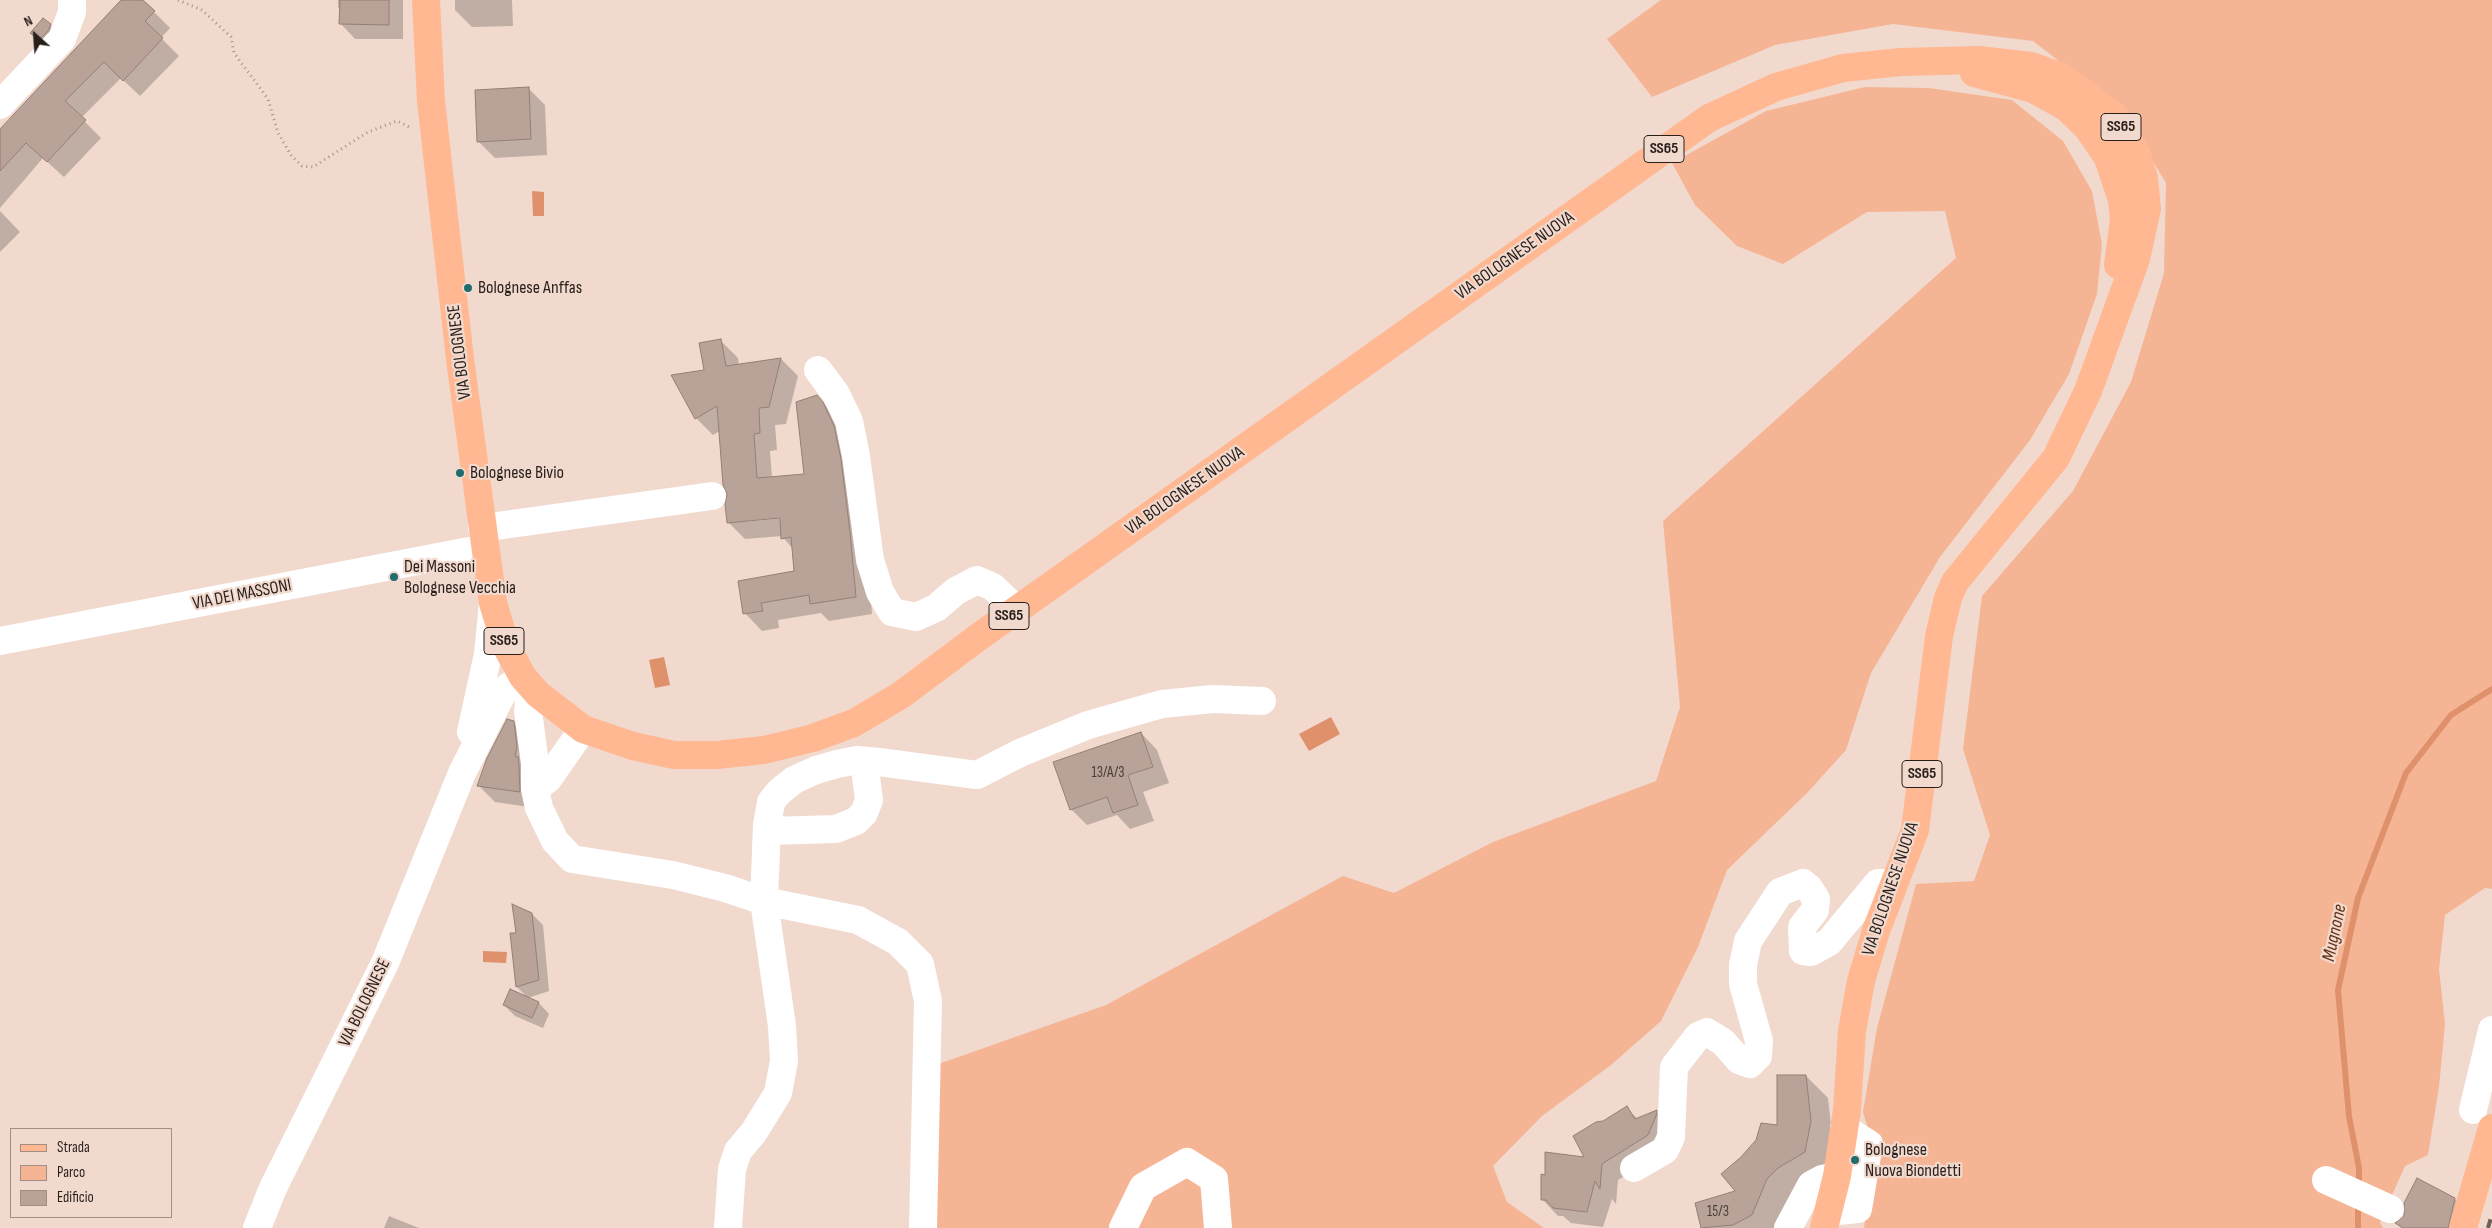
<!DOCTYPE html>
<html>
<head>
<meta charset="utf-8">
<style>
  body { margin:0 }
  #map { position:relative; width:2492px; height:1228px; overflow:hidden; background:#f1d9ce; font-family:"Sofia Sans Condensed",sans-serif }
  canvas { display:block }
  .legend { position:absolute; left:10px; top:1128px; width:162px; height:90px; box-sizing:border-box; background:#f1d9ce; border:1px solid #a18f86; margin:0; padding:6px 9px; list-style:none; font-size:15px; color:#281f1b }
  .legend li { display:flex; align-items:center; gap:10px; height:25px }
  .legend b { width:25px; border:1px solid #a18f86 }
  .north { position:absolute; left:10px; top:10px; width:50px; height:50px; -webkit-text-stroke:4px #f1d9ce; paint-order:stroke; rotate:334deg; font-size:14px; font-weight:700; line-height:20px; text-align:center; color:#281f1b }
  .north::after { content:''; display:block; margin:auto; width:18px; height:22px; background:#281f1b; clip-path:polygon(50% 0,100% 100%,50% 72%,0 100%) }
</style>
</head>
<body>
<div id="map">
<canvas width="2492" height="1228"></canvas>
<ul class="legend">
<li><b style="height:6px;background:#ffb892"></b>Strada</li>
<li><b style="height:14px;background:#f5b595"></b>Parco</li>
<li><b style="height:14px;background:#b9a399"></b>Edificio</li>
</ul>
<div class="north">N</div>
</div>
<script>
const c = document.querySelector('canvas').getContext('2d');
c.lineJoin = 'round';
function fillPath(path, color) { c.fillStyle = color; c.fill(path, 'evenodd'); }
const toPath = rows => new Path2D(rows.map(r => 'M' + r).join(''));
function trace(path, color, width, dash) { c.strokeStyle = color; c.lineWidth = width; c.lineCap = dash ? 'butt' : 'round'; c.setLineDash(dash || []); c.stroke(path); }
function write(font, color, halo, rows, align = 'center') {
  c.font = font + ' "Sofia Sans Condensed",sans-serif'; c.lineWidth = 4.5; c.setLineDash([]); c.textBaseline = 'middle'; c.strokeStyle = halo; c.fillStyle = color; for (const [text, x, y, turn = 0] of rows) {
    c.save(); c.translate(x, y); c.rotate((+turn || 0) * Math.PI / 180); c.textAlign = isNaN(turn) ? turn : align; if (halo) c.strokeText(text, 0, 0); c.fillText(text, 0, 0); c.restore();
  }
}
const green = toPath([
  [1661,0,2492,0,2492,889,2485,888,2445,915,2439,969,2445,1024,2439,1087,2428,1155,2405,1166,2380,1222,2383,1228,1864,1228,1866,1214,1868,1129,1863,1112,1877,1028,1916,884,1974,881,1990,835,1963,749,1982,596,2073,491,2131,382,2164,273,2166,183,2121,109,2033,41,1893,24,1775,45,1652,97,1607,39],
  [1865,87,1929,88,2012,100,2063,141,2092,191,2102,244,2097,294,2069,374,2030,440,1940,557,1871,673,1846,750,1807,793,1727,870,1698,947,1661,1021,1611,1065,1542,1116,1493,1166,1507,1202,1544,1228,933,1228,930,1067,1106,1005,1343,876,1394,893,1493,842,1656,781,1680,707,1663,521,1956,258,1945,211,1867,212,1783,264,1737,246,1695,205,1672,163,1766,111]
]);
const water = toPath([
  [532,191,544,192,544,216,533,216],
  [664,657,670,685,655,688,649,660],
  [1331,717,1340,734,1309,751,1299,734],
  [483,951,507,952,506,963,483,962]
]);
const shadow = toPath([
  [122,0,141,0,154,12,170,28,161,38,179,56,140,96,121,78,81,118,101,138,64,177,43,158,0,208,0,130],
  [338,0,403,0,403,39,355,39,341,24,341,10,338,7],
  [455,0,512,0,513,26,472,27,455,10],
  [50,25,55,30,45,44,37,38],
  [529,89,545,105,547,155,495,158,478,141],
  [0,211,20,232,0,252],
  [721,341,738,358,739,366,781,359,798,376,786,424,775,425,777,450,770,451,772,478,806,475,817,397,834,414,867,550,872,614,829,621,821,613,778,620,779,628,762,631,745,613,795,572,793,549,782,536,745,539,728,522,729,494,720,431,713,435,696,418,705,371],
  [786,516,786,518,742,522,742,520],
  [513,722,530,739,536,808,495,802,479,786],
  [1141,733,1157,750,1169,783,1143,792,1154,821,1130,829,1117,815,1087,825,1071,809],
  [532,914,543,925,549,991,528,998,517,987,511,934,517,934],
  [511,990,539,1003,549,1014,543,1028,515,1016,504,1005],
  [1806,1076,1828,1098,1833,1144,1826,1174,1777,1228,1702,1228,1697,1204,1737,1191],
  [1626,1108,1638,1119,1656,1112,1672,1128,1664,1152,1618,1180,1616,1204,1612,1199,1603,1227,1571,1223,1563,1216,1558,1216,1542,1199,1546,1177,1586,1159,1604,1123],
  [2455,1199,2471,1215,2468,1228,2401,1228,2397,1224],
  [389,1216,419,1228,384,1228]
]);
const stream = toPath([
  [2359,1188,2359,1168,2349,1116,2338,990,2358,898,2406,773,2451,715,2492,689],
  [2358,1228,2358,1203]
]);
const building = toPath([
  [121,0,143,0,155,11,145,21,163,38,123,81,104,62,65,101,86,120,47,162,26,143,0,171,0,129,121,0],
  [340,0,389,0,389,25,339,24,340,0],
  [43,18,51,24,48,31,39,40,30,33,43,18],
  [529,87,531,139,477,142,475,90,529,87],
  [721,339,726,366,781,358,769,407,759,408,760,433,754,434,757,478,804,474,796,402,817,395,823,402,834,426,841,459,850,532,856,597,810,604,809,595,761,603,763,611,743,614,738,581,794,571,791,537,781,539,780,518,727,523,725,504,727,494,723,485,717,406,695,419,671,375,704,370,699,343,721,339],
  [507,719,514,721,517,747,515,756,518,757,519,765,520,792,477,786,487,758,507,719],
  [1141,732,1153,767,1128,775,1138,805,1113,813,1107,797,1070,810,1053,762,1141,732],
  [512,904,532,913,539,980,516,987,510,933,516,933,512,904],
  [510,989,539,1002,532,1018,503,1005,510,989],
  [1777,1075,1806,1075,1811,1121,1805,1152,1778,1168,1767,1179,1752,1215,1733,1225,1701,1228,1695,1203,1735,1191,1721,1174,1741,1157,1756,1140,1761,1123,1777,1125,1777,1075],
  [1627,1106,1635,1119,1657,1110,1656,1116,1648,1135,1602,1164,1600,1189,1595,1181,1587,1212,1553,1208,1546,1200,1541,1200,1541,1174,1545,1175,1545,1152,1584,1157,1573,1136,1596,1122,1603,1121,1627,1106],
  [2417,1178,2455,1198,2448,1228,2403,1228,2395,1223,2404,1216,2404,1203,2417,1178]
]);
const path = toPath([
  [178,0,202,10,231,37,234,53,268,99,278,133,291,155,302,166,313,167,368,132,397,121,409,127]
]);
const minor = toPath([
  [0,105,62,39,72,12,72,0],
  [818,370,836,394,849,421,856,456,870,560,880,592,892,612,916,617,936,608,956,591,977,580,993,587,1017,610],
  [482,528,712,496],
  [0,641,485,548],
  [531,686,528,711,535,764,535,789,539,808,555,841,572,859,673,875,725,888,764,901,782,1026,784,1061,778,1093,754,1132,738,1151,732,1169,728,1228],
  [471,732,488,654,493,603],
  [535,789,548,779,583,729],
  [767,831,836,829,856,821,864,813,869,800,864,761],
  [2473,1110,2492,1030],
  [1634,1168,1665,1150,1671,1137,1674,1067,1698,1036,1707,1032,1723,1042,1739,1060,1750,1064,1758,1056,1759,1041,1743,984,1743,965,1748,941,1780,892,1803,883,1809,888,1816,899,1815,910,1802,927,1803,951,1811,952,1829,942,1878,883,1894,883],
  [2326,1180,2390,1209],
  [1828,1212,1858,1209,1869,1144,1844,1128],
  [257,1228,273,1188,385,963,462,773,501,696,508,687,523,677],
  [923,1228,928,1001,920,964,898,942,858,920,764,901,767,825,771,802,779,792,794,780,816,770,837,764,857,760,879,762,977,775,1020,753,1088,725,1162,704,1213,699,1262,701],
  [1123,1228,1143,1187,1187,1162,1214,1179,1218,1228],
  [1788,1228,1811,1185,1822,1179,1837,1176]
]);
const major = toPath([
  [426,0,431,101,460,359,493,603,506,646,523,677,538,694,583,729,633,746,674,755,717,755,764,750,813,738,854,723,901,695,980,636,1709,118,1776,87,1843,68,1901,62,1979,60,2031,66,2062,77,2115,117,2136,153,2144,178,2147,209,2136,259,2088,391,2056,458,1955,582,1948,598,1939,636,1915,830,1876,931,1861,981,1852,1031,1847,1110,1837,1176,1824,1228],
  [1974,73,2033,89,2066,107,2087,127,2108,158,2122,200,2124,219,2118,265],
  [2463,1228,2492,1128]
]);
const rail = toPath([
  [2488,1228,2492,1214]
]);
const markers = [
  [468,288,5,"#216d6e"],
  [460,473,5,"#216d6e"],
  [394,577,5,"#216d6e"],
  [1855,1160,5,"#216d6e"]
];
const numberNames = [
  ["13/A/3",1108,773],
  ["15/3",1718,1212]
];
const shields = [
  [2121,127,40],
  [1664,149,40],
  [1009,616,40],
  [504,641,40],
  [1922,774,40]
];
const shieldNames = [
  ["SS65",2121,127],
  ["SS65",1664,149],
  ["SS65",1009,616],
  ["SS65",504,641],
  ["SS65",1922,774]
];
const streetNames = [
  ["VIA BOLOGNESE NUOVA",1515,256,-35],
  ["VIA BOLOGNESE",460,352,-97],
  ["VIA BOLOGNESE NUOVA",1185,491,-35],
  ["VIA DEI MASSONI",242,595,-11],
  ["VIA BOLOGNESE NUOVA",1891,889,-71],
  ["VIA BOLOGNESE",365,1003,-64]
];
const poiNames = [
  ["Bolognese Anffas",478,288],
  ["Bolognese Bivio",470,473],
  ["Dei Massoni",404,567],
  ["Bolognese Vecchia",404,588],
  ["Bolognese",1865,1150],
  ["Nuova Biondetti",1865,1171]
];
const waterNames = [
  ["Mugnone",2335,933,-78]
];
fillPath(green, '#f5b595');
fillPath(water, '#df916b');
fillPath(shadow, '#0003');
trace(stream, '#df916b', 6);
fillPath(building, '#b9a399');
trace(building, '#947f75', 1);
trace(path, '#a4928a', 3, [1, 4]);
trace(minor, '#fff', 28);
trace(major, '#ffb892', 28);
trace(rail, '#6d5f58', 4, [9, 9]);
for (const [x, y, r, color] of markers) { const dot = new Path2D(); dot.arc(x, y, r, 0, 2 * Math.PI); c.fillStyle = color; c.fill(dot); trace(dot, '#f1d9ce', 2); }
write('15px', '#4c403a', null, numberNames);
for (const [x, y, w] of shields) { const box = new Path2D(); box.roundRect(x - w / 2, y - 13.5, w, 27, 4); c.fillStyle = '#f1d9ce'; c.fill(box); trace(box, '#281f1b', 1); }
write('bold 16px', '#281f1b', null, shieldNames);
write('18px', '#281f1b', '#f1d9ce', streetNames);
write('18px', '#281f1b', '#f1d9ce', poiNames, 'left');
write('italic 19px', '#612e12', '#f1d9ce', waterNames);
</script>
</body>
</html>
